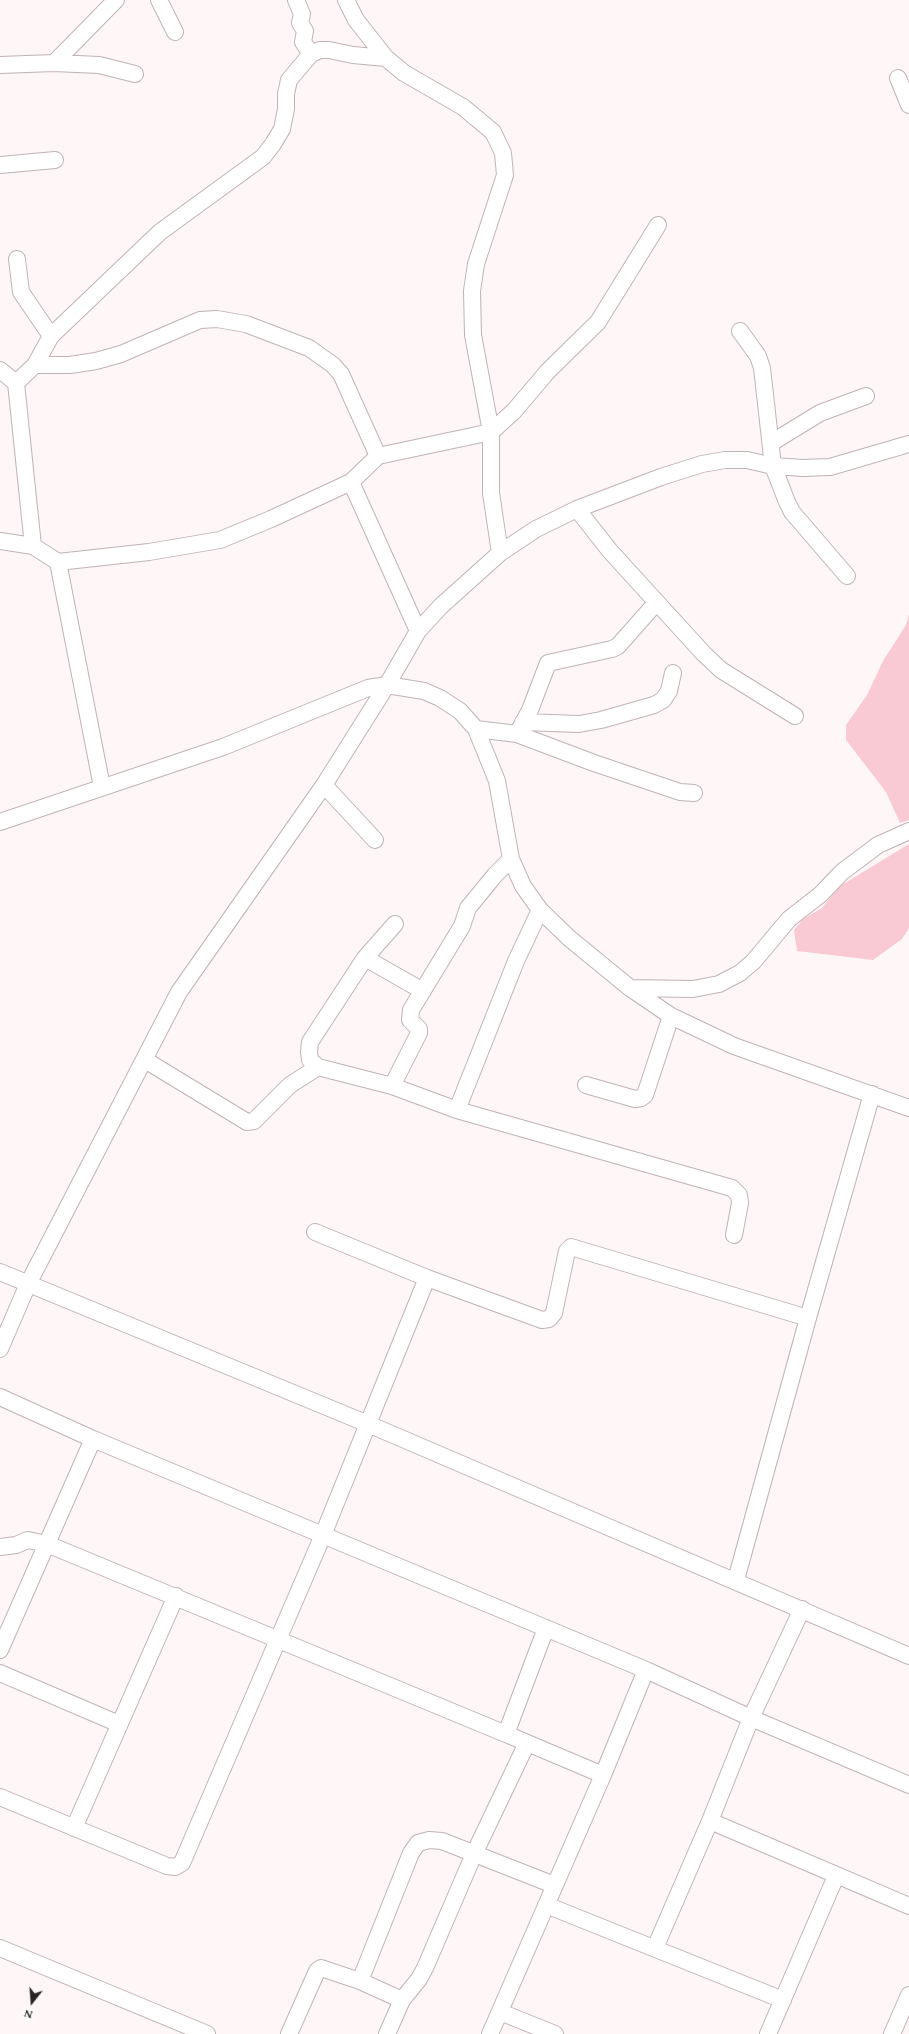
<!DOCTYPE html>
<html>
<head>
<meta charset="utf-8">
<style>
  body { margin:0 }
  #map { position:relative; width:909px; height:2034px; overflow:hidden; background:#fff6f8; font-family:Spectral,serif }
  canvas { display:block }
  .north { position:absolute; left:12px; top:1982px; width:40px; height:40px; -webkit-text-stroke:3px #fff; paint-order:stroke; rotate:197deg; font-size:11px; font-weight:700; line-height:16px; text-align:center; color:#282324 }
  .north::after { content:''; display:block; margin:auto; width:14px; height:18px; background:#282324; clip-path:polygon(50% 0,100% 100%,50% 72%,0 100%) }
</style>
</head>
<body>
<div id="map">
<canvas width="909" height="2034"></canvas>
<div class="north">N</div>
</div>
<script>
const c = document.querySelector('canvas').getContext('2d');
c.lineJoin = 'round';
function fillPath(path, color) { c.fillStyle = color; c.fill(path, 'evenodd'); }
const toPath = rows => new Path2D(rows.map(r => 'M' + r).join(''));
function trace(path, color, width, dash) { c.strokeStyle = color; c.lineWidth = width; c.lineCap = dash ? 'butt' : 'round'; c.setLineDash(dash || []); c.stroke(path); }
const green = toPath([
  [909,614,909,820,900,823,886,792,846,740,846,725,867,695,883,661,906,625],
  [909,844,909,928,902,939,873,960,797,951,794,930,803,919,822,908,840,886]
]);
const street = toPath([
  [159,0,175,32],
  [296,0,302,14,300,23,305,31,303,42,311,54],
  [346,0,356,20,386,58,404,73,463,107,493,132,503,153,505,175,476,264,472,291,473,335,491,432,491,493,500,553],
  [54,63,116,0],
  [0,65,54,63,99,65,135,74],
  [898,78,909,105],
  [0,165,55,160],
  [17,259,21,292,51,336],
  [740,331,758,356,762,368,773,466,787,502,792,512,847,576],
  [35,365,51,336,160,232,263,157,273,144,282,129,286,109,286,94,289,80,311,54,320,50,329,50,353,55,386,58],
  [0,370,16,383,33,546],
  [16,383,35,365,70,365,96,361,121,354,200,320,217,319,246,324,309,348,333,365,341,374,378,456],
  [771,443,820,413,866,396],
  [351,482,378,456,491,432,514,411,548,371,598,322,658,225],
  [577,509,610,551,704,654,721,670,795,716],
  [0,541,33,546,58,562,149,552,220,540,271,519,351,482,418,631],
  [58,562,102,787],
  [523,722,579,724,601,720,654,705,663,700,669,691,673,673],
  [476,729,517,734,594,763,680,792,694,793],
  [517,734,530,710,548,663,612,649,618,646,656,603],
  [324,785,375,840],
  [0,822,223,747,368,688,387,685,424,691,440,698,460,711,476,729,497,781,511,859,523,886,540,910,569,938,630,988,671,1016,734,1046,909,1108],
  [395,924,365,958,310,1042,309,1052,310,1060,318,1067,392,1086,457,1110,732,1188,739,1195,740,1203,734,1235],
  [365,958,423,991],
  [630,988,693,989,719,984,740,973,753,962,789,919,821,894,842,872,878,845,909,831],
  [145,1060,247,1122,254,1121,290,1085,318,1067],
  [586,1085,635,1099,641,1098,645,1095,671,1016],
  [392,1086,419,1033,419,1029,410,1020,411,1010,462,926,468,908,495,875,511,859],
  [457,1110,516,961,540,910],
  [315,1232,427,1278,542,1320,549,1319,554,1313,567,1251,571,1247,808,1318],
  [0,1272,368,1424,909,1656],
  [0,1349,28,1284,179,992,324,785,387,685,418,631,441,606,500,553,536,529,577,509,661,477,702,464,725,460,747,460,773,466,803,468,830,467,909,444],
  [0,1397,93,1439,646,1670,751,1718,909,1785],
  [0,1547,16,1545,28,1540,47,1544,506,1734,546,1628],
  [736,1580,808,1318,872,1094],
  [0,1650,93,1439],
  [0,1673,119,1724],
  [506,1734,603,1775],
  [0,1797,167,1866,175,1867,182,1863,323,1535,427,1278],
  [710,1821,909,1906],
  [74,1828,176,1596],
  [546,1905,783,2000],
  [0,1948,207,2034],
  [655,1948,710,1821,751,1718,802,1609],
  [360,1981,411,1853,418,1843,429,1840,442,1841,554,1885],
  [500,2012,555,2034],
  [289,2034,317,1971,321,1968,360,1981,402,2000],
  [387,2034,402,2000,419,1979,425,1968,474,1854,527,1743],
  [490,2034,603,1775,646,1670],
  [768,2034,836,1876],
  [892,2034,909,1995]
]);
fillPath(green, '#f9cad4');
trace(street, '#c0b2b5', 18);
trace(street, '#fff', 16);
</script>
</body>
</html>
